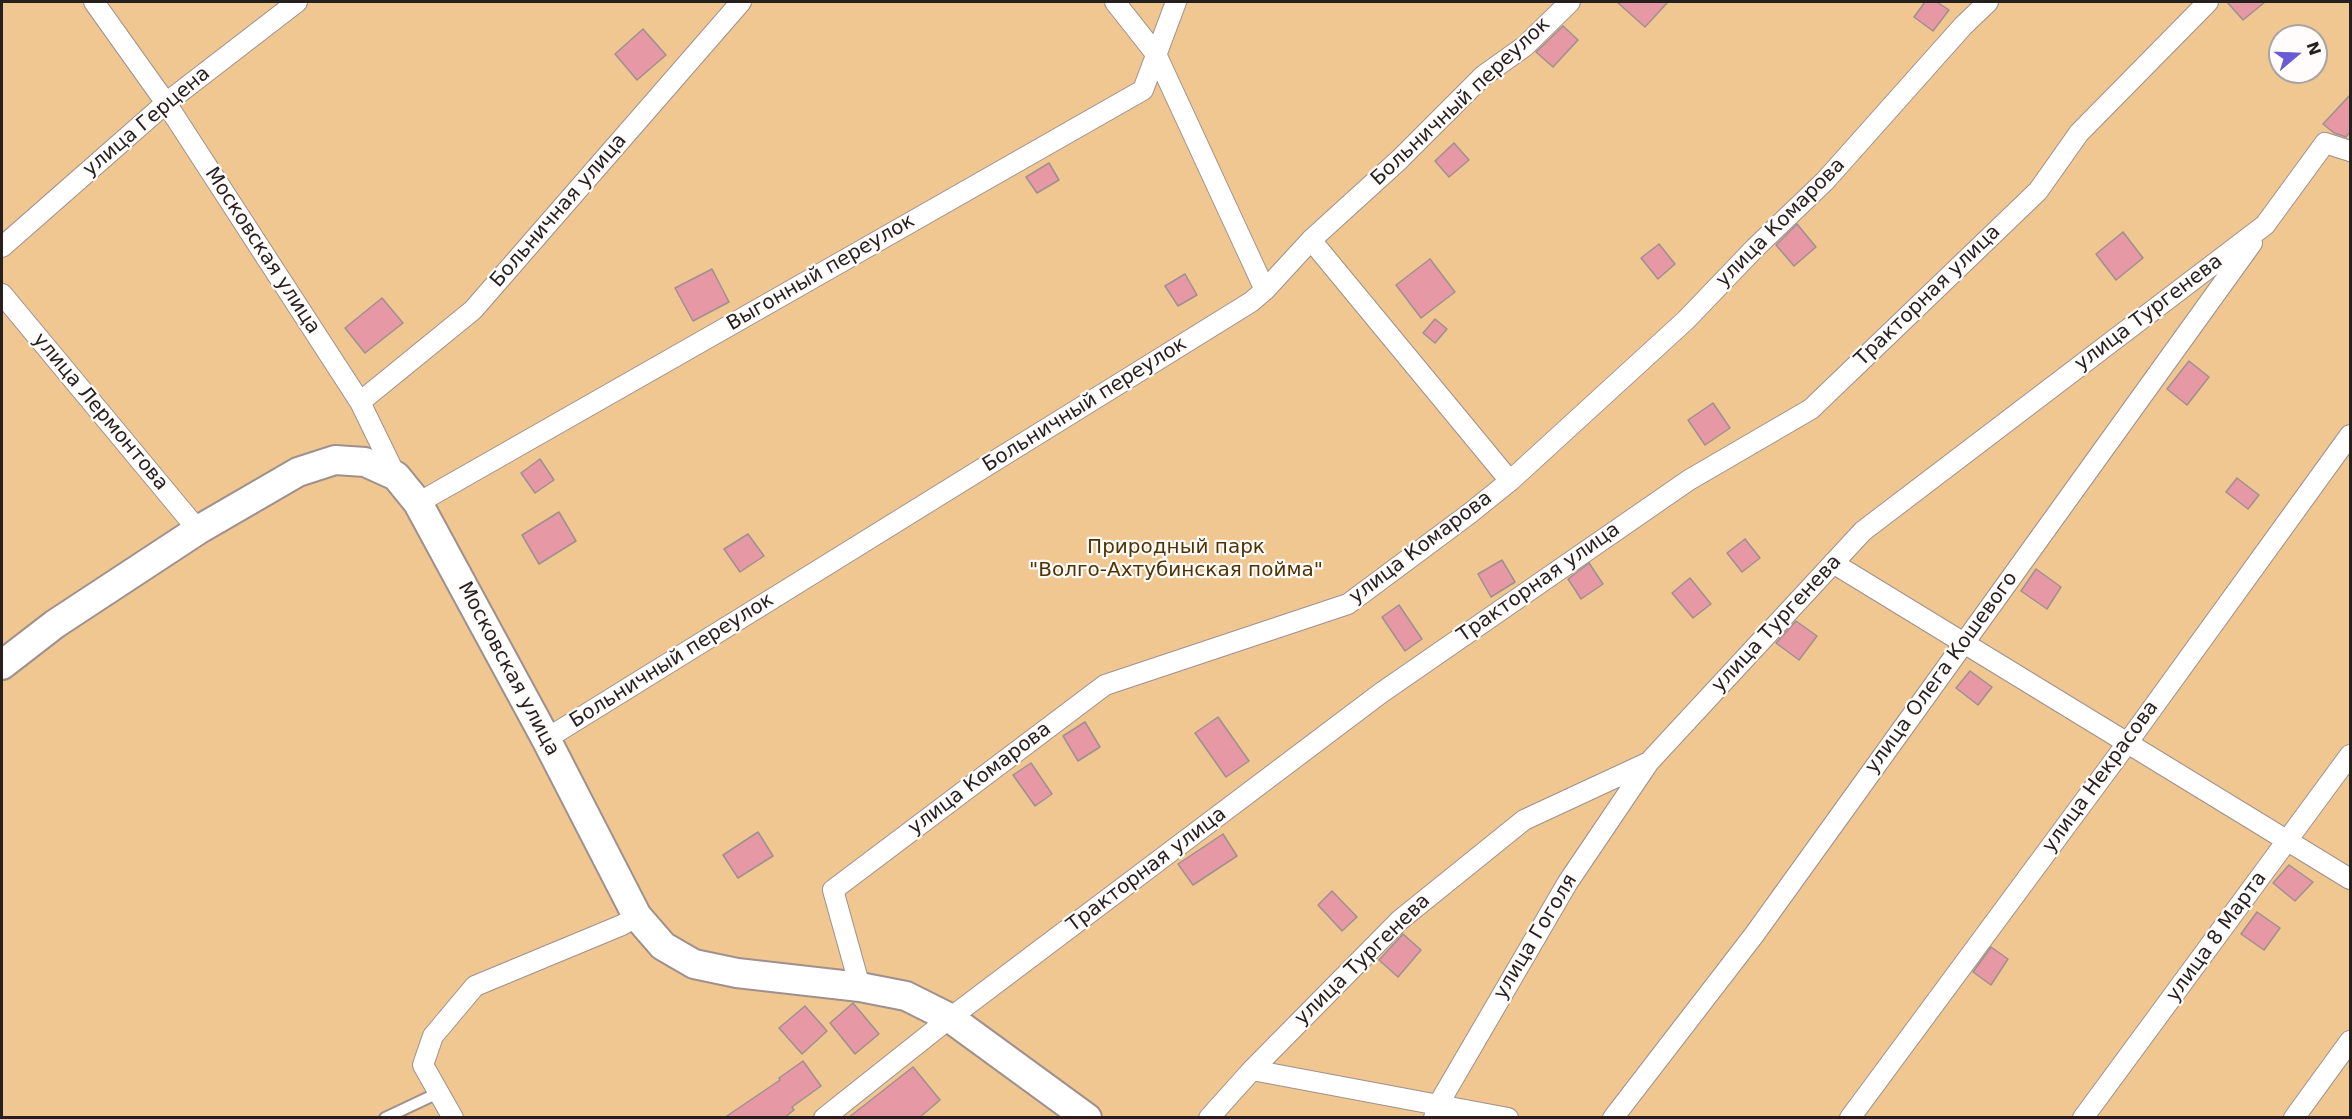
<!DOCTYPE html>
<html>
<head>
<meta charset="utf-8">
<style>
  body { margin:0 }
  #map { position:relative; width:2352px; height:1119px; overflow:hidden; background:#fbebe8; font-family:"DejaVu Sans",sans-serif }
  canvas { display:block }
  .frame { position:absolute; inset:0; border:3px solid #251f1e; pointer-events:none }
  .north { position:absolute; left:2268px; top:24px; width:60px; height:60px; box-sizing:border-box; background:#fffcfb; border:2px solid #a8a4a3; border-radius:50%; rotate:71deg; font-size:16px; font-weight:700; line-height:24px; text-align:center; color:#251f1e }
  .north::after { content:''; display:block; margin:auto; width:21px; height:27px; background:#685bd4; clip-path:polygon(50% 0,100% 100%,50% 72%,0 100%) }
</style>
</head>
<body>
<div id="map">
<canvas width="2352" height="1119"></canvas>
<div class="frame"></div>
<div class="north">N</div>
</div>
<script>
const c = document.querySelector('canvas').getContext('2d');
c.lineJoin = 'round';
function fillPath(path, color) { c.fillStyle = color; c.fill(path, 'evenodd'); }
const toPath = rows => new Path2D(rows.map(r => 'M' + r).join(''));
function trace(path, color, width, dash) { c.strokeStyle = color; c.lineWidth = width; c.lineCap = dash ? 'butt' : 'round'; c.setLineDash(dash || []); c.stroke(path); }
function write(font, color, halo, rows, align = 'center') {
  c.font = font + ' "DejaVu Sans",sans-serif'; c.lineWidth = 4.5; c.setLineDash([]); c.textBaseline = 'middle'; c.strokeStyle = halo; c.fillStyle = color; for (const [text, x, y, turn = 0] of rows) {
    c.save(); c.translate(x, y); c.rotate((+turn || 0) * Math.PI / 180); c.textAlign = isNaN(turn) ? turn : align; if (halo) c.strokeText(text, 0, 0); c.fillText(text, 0, 0); c.restore();
  }
}
const green = toPath([
  [2,2,2350,2,2350,1117,2,1118],
  [2280,36,2316,36,2316,72,2280,72]
]);
const building = toPath([
  [1617,2,1668,2,1645,27,1617,2],
  [1925,2,1937,2,1949,10,1933,31,1914,17,1925,2],
  [2227,2,2265,2,2243,20,2227,2],
  [1563,26,1578,40,1553,67,1536,52,1563,26],
  [643,29,666,55,637,80,615,54,643,29],
  [2350,95,2350,132,2346,137,2334,133,2323,124,2350,95],
  [1454,143,1469,160,1449,177,1435,161,1454,143],
  [1049,163,1059,180,1037,193,1026,177,1049,163],
  [1797,224,1816,247,1794,266,1776,245,1797,224],
  [2123,232,2143,258,2116,280,2096,254,2123,232],
  [1659,244,1675,264,1658,279,1641,258,1659,244],
  [1430,259,1455,292,1421,318,1396,285,1430,259],
  [712,269,729,302,693,321,675,288,712,269],
  [1185,274,1197,295,1178,306,1165,286,1185,274],
  [382,298,403,323,365,353,345,328,382,298],
  [1435,319,1447,329,1435,343,1423,333,1435,319],
  [2189,361,2209,377,2187,405,2167,389,2189,361],
  [1713,403,1730,428,1705,445,1688,420,1713,403],
  [540,459,554,480,535,493,521,473,540,459],
  [2237,478,2259,495,2248,509,2226,492,2237,478],
  [559,512,576,541,539,564,522,535,559,512],
  [748,534,764,556,740,572,724,549,748,534],
  [1745,539,1760,558,1742,572,1727,553,1745,539],
  [1502,560,1515,582,1491,597,1478,574,1502,560],
  [1589,563,1603,584,1581,599,1568,579,1589,563],
  [2036,569,2061,587,2047,609,2021,591,2036,569],
  [1690,578,1711,604,1693,618,1672,593,1690,578],
  [1399,605,1422,639,1405,651,1382,617,1399,605],
  [1796,621,1817,636,1799,660,1776,643,1796,621],
  [1970,671,1992,687,1978,705,1956,688,1970,671],
  [1218,717,1249,761,1226,777,1195,733,1218,717],
  [1085,722,1100,747,1078,761,1063,736,1085,722],
  [1031,763,1052,794,1035,806,1013,775,1031,763],
  [758,832,773,856,738,878,723,855,758,832],
  [1223,834,1237,856,1193,885,1178,864,1223,834],
  [2289,865,2313,882,2295,901,2273,883,2289,865],
  [1332,891,1357,917,1342,931,1318,905,1332,891],
  [2257,912,2280,928,2264,950,2241,934,2257,912],
  [1403,934,1421,950,1398,977,1379,960,1403,934],
  [1991,947,2008,959,1991,985,1973,972,1991,947],
  [853,1003,879,1034,855,1054,830,1023,853,1003],
  [805,1006,827,1031,802,1054,779,1028,805,1006],
  [803,1061,821,1086,792,1107,794,1110,784,1118,724,1118,780,1080,779,1078,803,1061],
  [913,1067,940,1100,919,1118,848,1118,913,1067]
]);
const lane = toPath([
  [385,1118,438,1093]
]);
const street = toPath([
  [94,2,166,103,360,402,396,476],
  [1115,2,1156,54,1265,290],
  [1311,240,1510,481],
  [2,247,166,103,297,2],
  [2,294,198,530],
  [360,402,473,310,741,2],
  [418,503,1143,90,1176,2],
  [1833,563,2350,879],
  [546,739,1251,302,1265,290,1311,240,1399,160,1483,76,1525,46,1570,2],
  [860,987,833,890,1105,685,1348,604,1469,514,1510,481,1686,320,1755,248,1825,181,1963,26,1988,2],
  [1252,1070,1508,1118],
  [453,1118,423,1065,433,1036,475,986,622,925,637,916],
  [824,1118,950,1018,1381,693,1689,480,1811,409,2038,191,2079,133,2208,2],
  [1209,1118,1252,1070,1400,920,1524,820,1649,762,1863,531,2265,225,2325,143,2350,151],
  [1434,1118,1438,1105,1568,882,1649,762],
  [1613,1118,1754,935,2252,243],
  [1850,1118,2128,742,2350,435],
  [2083,1118,2350,755],
  [2294,1118,2350,1041]
]);
const secondary = toPath([
  [2,665,55,624,198,530,298,472,335,460,365,462,396,476,418,503,546,739,637,916,663,946,694,964,737,973,860,987,906,996,950,1018,1087,1118]
]);
const streetNames = [
  ["Больничный переулок",1461,102,-43],
  ["улица Герцена",147,122,-40],
  ["Больничная улица",559,211,-49],
  ["улица Комарова",1781,223,-45],
  ["Московская улица",262,251,57],
  ["Выгонный переулок",821,273,-30],
  ["Тракторная улица",1928,296,-44],
  ["улица Тургенева",2149,313,-37],
  ["Больничный переулок",1085,405,-32],
  ["улица Лермонтова",100,412,50],
  ["улица Комарова",1421,548,-37],
  ["Тракторная улица",1539,583,-35],
  ["улица Тургенева",1777,624,-47],
  ["Больничный переулок",672,661,-32],
  ["Московская улица",508,669,62],
  ["улица Олега Кошевого",1942,673,-54],
  ["улица Некрасова",2101,777,-54],
  ["улица Комарова",980,779,-37],
  ["Тракторная улица",1147,870,-37],
  ["улица Гоголя",1536,937,-59],
  ["улица 8 Марта",2217,937,-54],
  ["улица Тургенева",1363,960,-44]
];
const parkNames = [
  ["Природный парк",1176,548],
  ["\"Волго-Ахтубинская пойма\"",1176,571]
];
fillPath(green, '#f0c790');
fillPath(building, '#e698a4');
trace(building, '#9e9091', 1.5);
trace(lane, '#9e908d', 14);
trace(street, '#9e908d', 22);
trace(secondary, '#9e908d', 32);
trace(lane, '#fff', 10);
trace(street, '#fff', 20);
trace(secondary, '#fff', 28);
write('20px', '#251f1e', '#fffcfb', streetNames);
write('20px', '#503300', '#fffcfb', parkNames);
</script>
</body>
</html>
